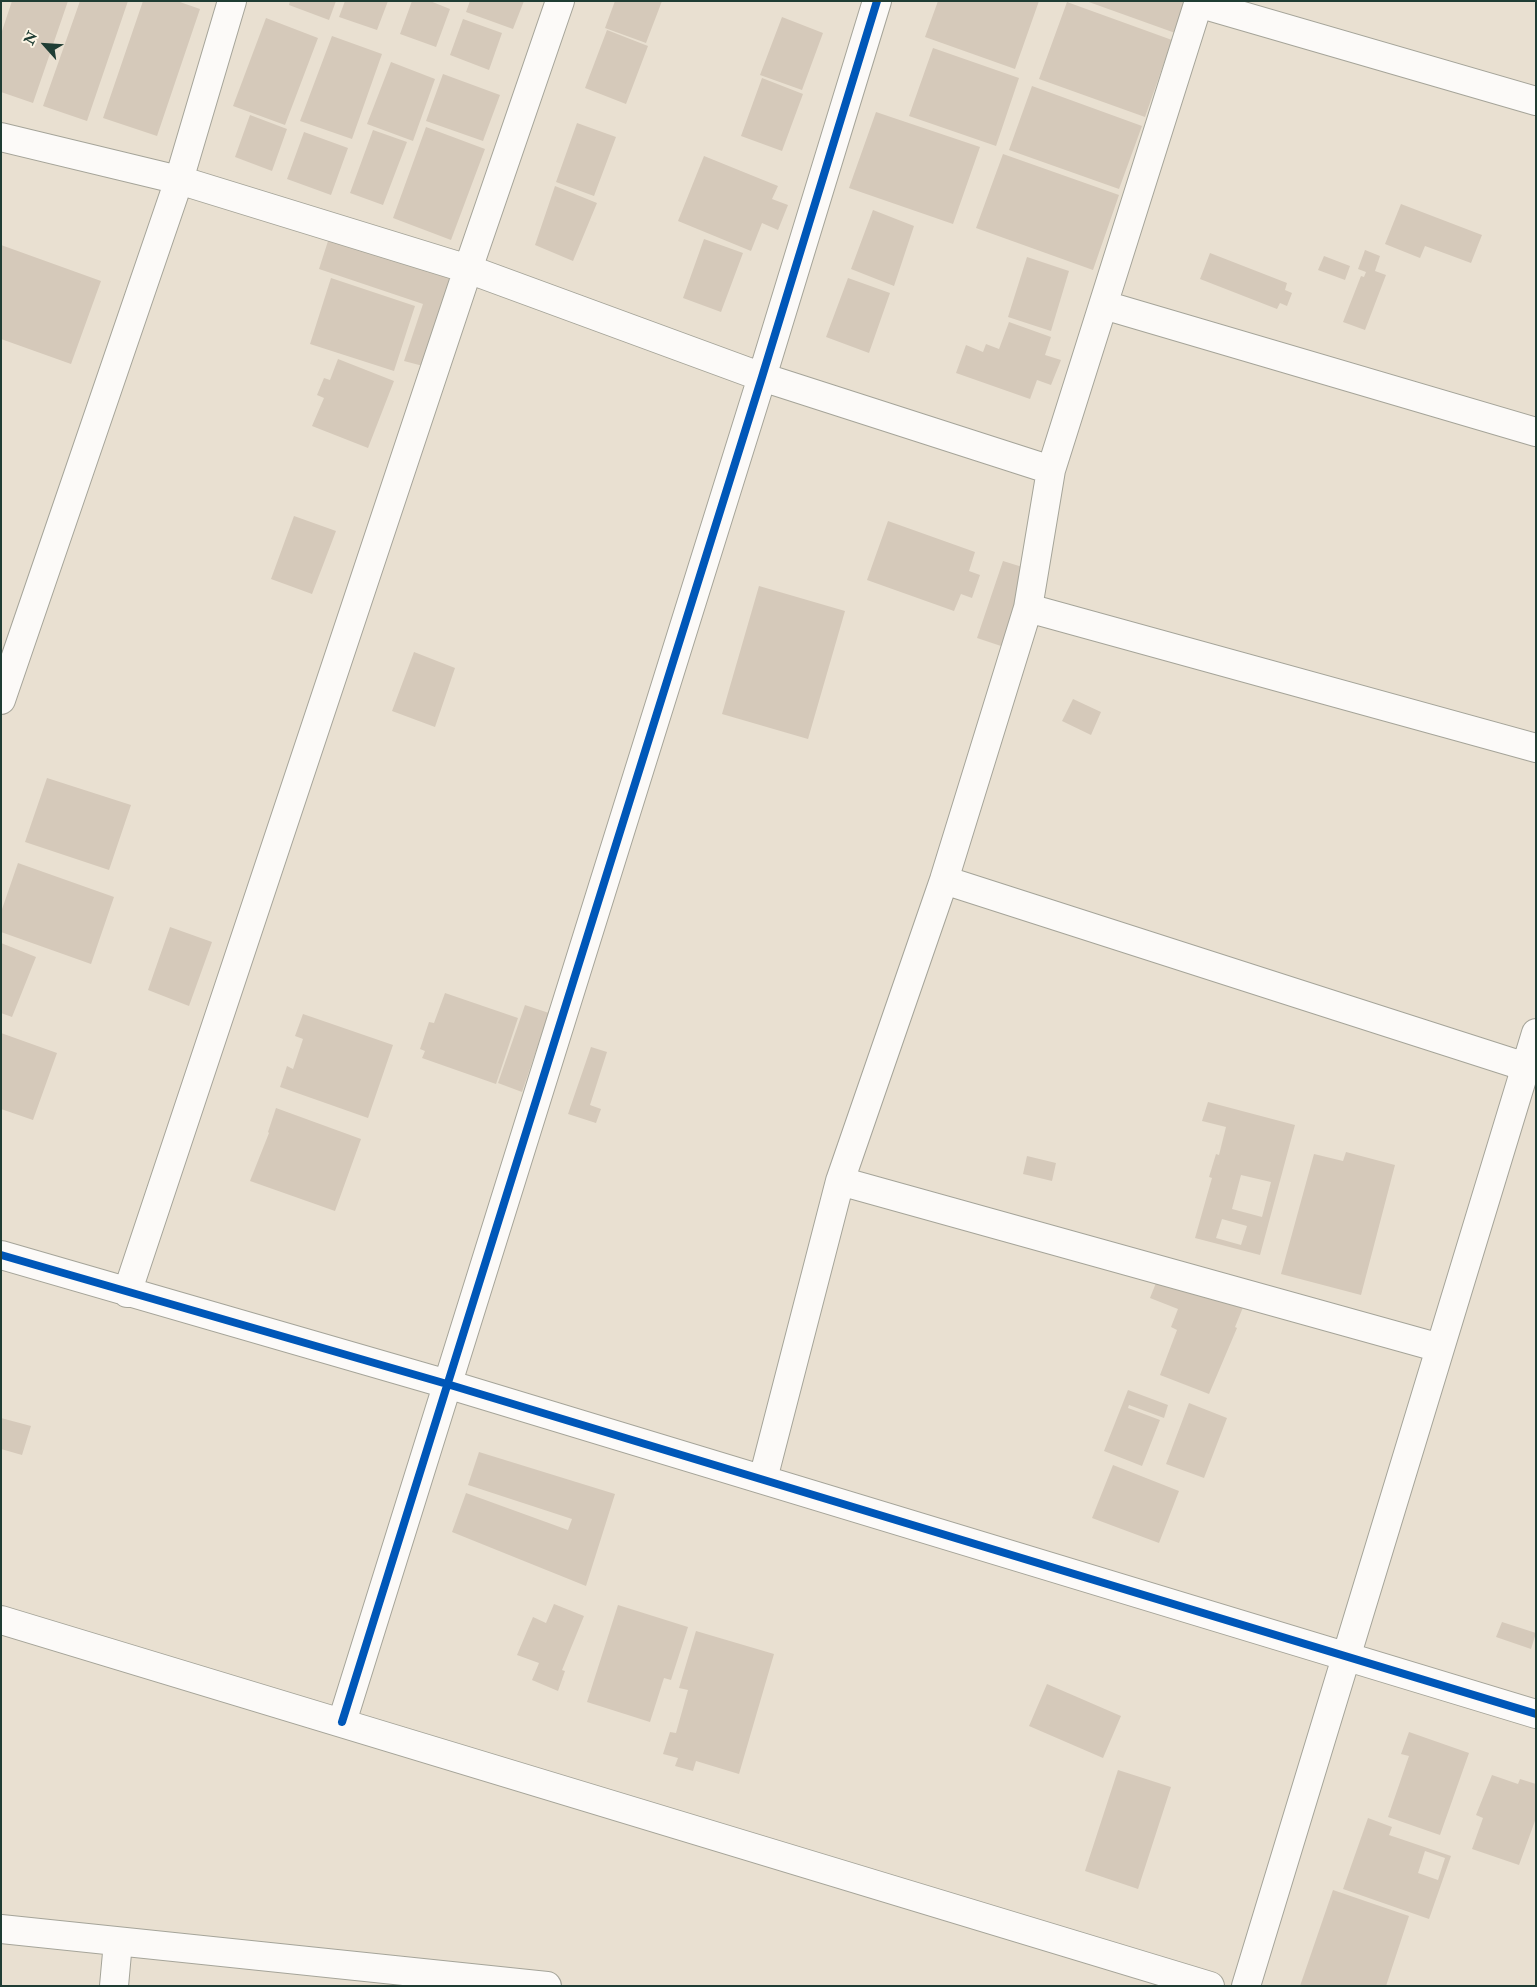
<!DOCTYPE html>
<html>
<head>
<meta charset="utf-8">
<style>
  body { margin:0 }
  #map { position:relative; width:1537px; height:1987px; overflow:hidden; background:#e9e0d1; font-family:"IM FELL Double Pica",serif }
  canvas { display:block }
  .frame { position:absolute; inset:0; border:2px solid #1f3d34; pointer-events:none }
  .north { position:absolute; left:20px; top:20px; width:50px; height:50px; -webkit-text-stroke:4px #fcf5e5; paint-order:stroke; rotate:296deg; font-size:14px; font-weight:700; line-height:20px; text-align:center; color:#1f3d34 }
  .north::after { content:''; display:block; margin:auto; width:18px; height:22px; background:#1f3d34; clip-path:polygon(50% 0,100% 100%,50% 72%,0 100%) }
</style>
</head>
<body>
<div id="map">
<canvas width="1537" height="1987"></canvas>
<div class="frame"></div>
<div class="north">N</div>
</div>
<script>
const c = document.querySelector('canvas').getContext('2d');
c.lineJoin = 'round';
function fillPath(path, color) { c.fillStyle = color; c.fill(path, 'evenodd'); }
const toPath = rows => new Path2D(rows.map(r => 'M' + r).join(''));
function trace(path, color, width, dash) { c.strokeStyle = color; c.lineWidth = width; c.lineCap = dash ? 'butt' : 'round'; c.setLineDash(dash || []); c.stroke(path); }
const building = toPath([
  [12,1,68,1,33,103,1,92,1,34],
  [80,1,128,1,87,121,43,106],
  [143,1,177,1,200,9,157,136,103,118],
  [290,1,336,1,329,20,289,5],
  [345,1,388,1,377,30,339,17],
  [412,1,430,1,450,9,436,47,400,34],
  [470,1,524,1,513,29,466,12],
  [615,1,662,1,646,43,605,28],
  [938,1,1039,1,1015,69,925,37],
  [1086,1,1190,1,1178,34],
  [1067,2,1172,40,1145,117,1039,79],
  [782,17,823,33,802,90,760,75],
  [266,18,318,38,285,125,233,106],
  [463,19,502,33,489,70,450,55],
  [607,30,648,46,626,104,585,88],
  [332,36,382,54,352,139,300,121],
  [933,48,1019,78,996,146,909,116],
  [391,62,435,79,413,141,367,124],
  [443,74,500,95,483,141,426,121],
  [762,78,803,94,782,151,741,136],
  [1032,86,1142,126,1119,189,1009,150],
  [876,112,980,147,953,224,849,188],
  [250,115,287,129,272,171,235,157],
  [577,123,616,137,594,196,556,182],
  [426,127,485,149,451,240,393,218],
  [373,130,407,142,383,205,350,193],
  [304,132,348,148,331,195,287,179],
  [1003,154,1119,195,1093,270,976,228],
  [704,156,778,186,772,199,788,205,778,230,762,223,751,251,678,221],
  [555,186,597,203,573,261,535,245],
  [1401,204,1482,235,1471,263,1425,246,1420,258,1385,244],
  [873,210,914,226,894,286,851,269],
  [329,238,451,279,423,366,404,361,423,304,319,269],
  [704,239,743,253,721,312,683,298],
  [1,245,101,281,71,364,1,339],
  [1365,250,1380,256,1375,271,1386,275,1365,330,1343,322,1361,276,1364,277,1366,272,1358,269],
  [1210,253,1287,283,1285,290,1292,293,1287,306,1280,303,1277,309,1200,279],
  [1324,256,1350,266,1345,280,1318,270],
  [1027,257,1069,271,1051,331,1008,317],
  [331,278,415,306,394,371,310,344],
  [848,278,890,293,869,353,826,337],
  [1009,322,1051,337,1045,355,1061,360,1051,385,1037,380,1030,399,956,373,966,345,983,352,986,344,999,349],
  [338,359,394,381,368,448,312,426,324,398,317,395,324,378,330,380],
  [294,516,336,531,312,594,271,579],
  [888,521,975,552,969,571,980,575,972,598,961,594,954,611,867,580],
  [1003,561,1032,570,1007,648,977,638],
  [759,586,845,611,808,739,722,714],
  [414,652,455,668,435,727,392,711],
  [1073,699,1101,712,1091,735,1062,721],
  [47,778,131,805,109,870,25,842],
  [18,863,114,897,91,964,1,932,1,912],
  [170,927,212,942,189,1006,148,990],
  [1,943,36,957,12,1017,1,1013],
  [445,993,518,1018,496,1084,422,1058,425,1051,420,1049,429,1022,434,1023],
  [525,1005,549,1013,522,1092,498,1083],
  [303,1014,393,1045,368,1118,280,1087,287,1066,293,1069,303,1039,295,1036],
  [1,1033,57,1053,33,1120,1,1109],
  [591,1047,607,1052,590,1105,601,1109,596,1123,568,1114],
  [1208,1102,1295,1125,1260,1255,1195,1238,1212,1178,1209,1177,1216,1154,1219,1155,1226,1127,1202,1121],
  [1241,1175,1271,1182,1262,1217,1232,1209],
  [1222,1219,1247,1226,1241,1245,1216,1238],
  [276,1108,361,1139,335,1211,250,1181,269,1133,268,1132],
  [1346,1152,1395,1165,1361,1295,1281,1274,1314,1154,1343,1161],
  [1027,1156,1056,1163,1052,1181,1023,1174],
  [1162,1268,1246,1300,1235,1327,1237,1328,1209,1394,1160,1375,1177,1330,1171,1327,1178,1309,1150,1298],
  [1128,1390,1168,1405,1164,1418,1129,1405,1128,1408,1160,1420,1142,1466,1104,1451],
  [1189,1403,1227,1418,1204,1478,1166,1464],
  [1,1418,31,1426,22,1455,1,1449],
  [479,1452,615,1494,586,1586,452,1532,466,1493,568,1530,572,1519,468,1485],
  [1113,1465,1179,1491,1159,1543,1092,1518],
  [554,1604,584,1616,562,1670,565,1671,558,1691,532,1680,539,1663,517,1655,533,1617,546,1623],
  [618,1605,688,1627,671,1680,664,1678,650,1722,587,1702],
  [1502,1622,1536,1633,1531,1649,1496,1637],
  [696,1631,774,1654,739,1774,696,1761,693,1771,675,1766,678,1758,663,1754,670,1732,676,1733,688,1690,679,1688],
  [1047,1684,1121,1716,1103,1758,1029,1726],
  [1409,1732,1469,1753,1440,1835,1388,1817,1409,1756,1401,1754],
  [1118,1770,1171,1787,1138,1889,1085,1871],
  [1492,1775,1518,1784,1520,1779,1536,1784,1536,1818,1519,1865,1472,1849,1483,1818,1476,1815],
  [1368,1818,1392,1827,1389,1835,1451,1856,1429,1919,1343,1889],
  [1425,1851,1445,1858,1438,1880,1418,1873],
  [1333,1890,1409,1916,1386,1986,1300,1986]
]);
const minor = toPath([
  [1198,3,1536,101],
  [1,137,179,180,468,269,762,377,1051,470],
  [1104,305,1536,432],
  [1028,608,1536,748],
  [1,700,179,180,232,1],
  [944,880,1526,1067],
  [840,1181,1440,1348],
  [1,1255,447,1384,1536,1714],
  [127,1293,468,269,560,1],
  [763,1479,840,1181,944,880,1028,608,1051,470,1199,1],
  [1,1620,1210,1986],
  [342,1722,762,377,877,1],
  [1,1929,547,1986],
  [114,1986,118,1942],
  [1246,1986,1536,1033]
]);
const cycleway = toPath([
  [1,1255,447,1384,1536,1714],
  [342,1722,762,377,877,1]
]);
fillPath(building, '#d5c9ba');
trace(minor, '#a5a499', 30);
trace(minor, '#fcfaf8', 28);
trace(cycleway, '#0057b8', 8);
</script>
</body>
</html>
